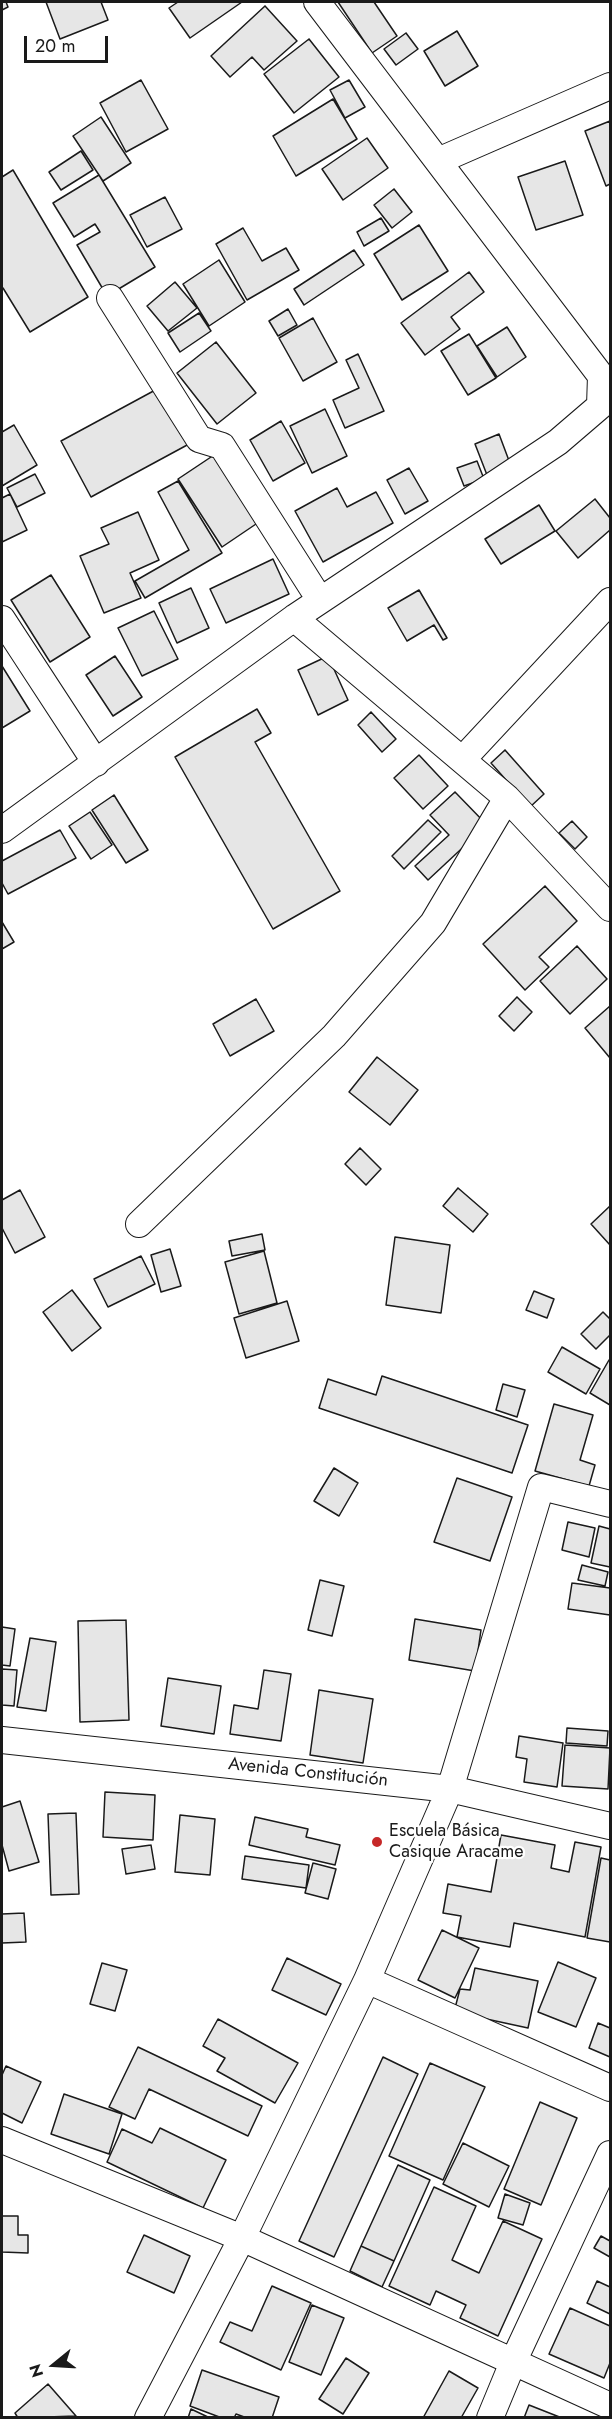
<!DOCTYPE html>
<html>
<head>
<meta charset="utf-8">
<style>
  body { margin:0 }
  #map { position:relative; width:612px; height:2419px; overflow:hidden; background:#fff; font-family:Jost,sans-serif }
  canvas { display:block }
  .frame { position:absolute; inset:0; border:3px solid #1a1a1a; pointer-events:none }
  .north { position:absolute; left:24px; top:2335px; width:60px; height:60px; -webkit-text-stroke:4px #fff; paint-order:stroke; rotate:252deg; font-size:16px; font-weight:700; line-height:24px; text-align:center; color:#1a1a1a }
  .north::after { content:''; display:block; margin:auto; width:21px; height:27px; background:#1a1a1a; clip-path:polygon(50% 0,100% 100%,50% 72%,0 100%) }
  .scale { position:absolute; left:24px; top:36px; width:84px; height:27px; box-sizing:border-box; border:3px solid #1a1a1a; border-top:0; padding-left:8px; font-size:18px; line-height:21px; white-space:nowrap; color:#1a1a1a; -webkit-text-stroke:4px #fff; paint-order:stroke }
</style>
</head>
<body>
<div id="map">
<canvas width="612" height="2419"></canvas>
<div class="frame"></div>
<div class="north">N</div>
<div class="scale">20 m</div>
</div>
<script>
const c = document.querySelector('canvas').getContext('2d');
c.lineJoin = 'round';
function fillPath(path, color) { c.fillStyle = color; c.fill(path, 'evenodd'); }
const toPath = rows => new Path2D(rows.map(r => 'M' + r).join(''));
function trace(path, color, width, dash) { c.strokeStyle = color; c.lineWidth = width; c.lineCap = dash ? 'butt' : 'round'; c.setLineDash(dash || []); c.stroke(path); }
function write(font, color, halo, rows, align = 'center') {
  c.font = font + ' Jost,sans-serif'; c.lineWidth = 4.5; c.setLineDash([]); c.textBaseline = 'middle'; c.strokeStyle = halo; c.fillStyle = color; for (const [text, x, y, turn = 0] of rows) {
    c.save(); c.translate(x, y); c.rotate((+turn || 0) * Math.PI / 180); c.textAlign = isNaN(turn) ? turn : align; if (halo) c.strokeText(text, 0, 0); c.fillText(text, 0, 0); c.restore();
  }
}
const building = toPath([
  [2,2,6,2,8,7,2,10,2,2],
  [46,2,101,2,108,20,60,39,46,2],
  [178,2,242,2,190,38,169,8,178,2],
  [338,2,374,2,397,36,372,53,338,2],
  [265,6,297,41,264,70,252,57,230,77,211,56,265,6],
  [457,31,478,66,445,86,424,51,457,31],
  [406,33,418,49,396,65,384,49,406,33],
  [309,39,339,77,294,113,264,74,309,39],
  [141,80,168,129,126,152,100,103,141,80],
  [349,80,365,107,345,118,330,90,349,80],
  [333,99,357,139,296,176,273,136,333,99],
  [101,117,131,163,103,181,73,136,101,117],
  [610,121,610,184,606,186,585,131,610,121],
  [367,138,388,168,343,200,322,169,367,138],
  [81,151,93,170,61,190,49,172,81,151],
  [565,161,583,215,536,230,518,177,565,161],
  [13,170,88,297,30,332,3,288,2,289,2,177,13,170],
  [99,175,155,267,107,296,77,245,100,232,95,224,74,237,53,203,99,175],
  [394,189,412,212,392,228,374,205,394,189],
  [165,197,182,229,147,247,130,215,165,197],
  [381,218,389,231,364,246,357,232,381,218],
  [419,225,448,271,402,300,374,254,419,225],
  [243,228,262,261,286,248,299,270,247,300,216,244,243,228],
  [354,250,364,265,304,305,294,289,354,250],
  [219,260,245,302,209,326,183,284,219,260],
  [469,272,484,292,451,317,460,329,425,355,401,323,469,272],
  [175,282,197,308,168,331,147,306,175,282],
  [288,309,297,325,278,336,269,321,288,309],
  [199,313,211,331,180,352,168,333,199,313],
  [313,318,337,362,303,381,279,338,313,318],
  [507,327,526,357,497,377,477,346,507,327],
  [469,334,496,378,468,395,441,351,469,334],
  [216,342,256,393,217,424,177,373,216,342],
  [358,354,384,411,345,428,333,400,359,388,346,360,358,354],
  [159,388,189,444,91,497,61,441,159,388],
  [325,409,347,456,312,473,290,426,325,409],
  [281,421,305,463,273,481,250,440,281,421],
  [14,425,37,465,2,486,2,432,14,425],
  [499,434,511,466,487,475,475,444,499,434],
  [214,455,259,522,222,547,178,479,214,455],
  [477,461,484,479,464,486,457,468,477,461],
  [409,468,428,501,405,514,387,480,409,468],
  [35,474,45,493,17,507,7,488,35,474],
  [178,481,222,553,145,598,135,581,189,550,158,492,178,481],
  [337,488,347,507,376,492,393,523,323,562,295,511,337,488],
  [10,494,27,530,2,542,2,498,10,494],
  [595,499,610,518,610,530,578,558,556,531,595,499],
  [539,505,555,531,501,564,485,539,539,505],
  [138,512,159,560,130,573,141,598,104,613,80,556,109,544,101,528,138,512],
  [273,559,289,594,226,623,210,589,273,559],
  [51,575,90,637,50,662,11,600,51,575],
  [191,588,209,628,177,643,159,603,191,588],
  [419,590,447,638,443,640,434,625,407,641,388,608,419,590],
  [154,611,178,659,142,676,118,628,154,611],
  [115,656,142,697,113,716,86,675,115,656],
  [328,656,348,700,318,715,298,670,328,656],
  [2,666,30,711,2,728,2,666],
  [257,709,271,733,255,742,340,891,273,929,175,757,257,709],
  [371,712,396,739,382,752,358,725,371,712],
  [505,750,544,794,530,807,491,763,505,750],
  [419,755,448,786,423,809,394,778,419,755],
  [455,792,487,825,428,880,415,866,449,835,430,815,455,792],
  [114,795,148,850,126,863,92,810,114,795],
  [90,812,112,845,91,859,69,826,90,812],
  [428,820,441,832,404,869,392,856,428,820],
  [572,821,587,837,575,849,559,833,572,821],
  [60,830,76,858,8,894,2,883,2,861,60,830],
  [545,886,577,921,539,957,549,967,525,990,483,944,545,886],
  [2,922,14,942,2,949,2,922],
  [577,946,607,979,570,1014,540,981,577,946],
  [517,997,532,1012,514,1031,499,1016,517,997],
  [256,999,274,1031,230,1056,213,1024,256,999],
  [610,1006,610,1058,585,1028,610,1006],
  [377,1057,418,1090,390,1125,349,1092,377,1057],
  [360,1148,381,1169,366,1185,345,1164,360,1148],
  [458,1188,488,1214,473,1232,443,1206,458,1188],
  [20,1190,45,1237,15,1253,2,1228,2,1200,20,1190],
  [610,1206,610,1245,591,1224,610,1206],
  [262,1234,265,1250,232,1256,229,1241,262,1234],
  [395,1237,450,1245,441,1313,386,1305,395,1237],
  [170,1249,181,1286,161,1292,151,1255,170,1249],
  [264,1251,277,1303,239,1314,225,1262,264,1251],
  [141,1256,155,1284,108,1307,94,1279,141,1256],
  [72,1290,101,1328,72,1351,43,1312,72,1290],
  [534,1291,554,1299,547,1318,526,1310,534,1291],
  [287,1301,299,1341,246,1358,234,1318,287,1301],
  [603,1312,610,1319,610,1335,596,1349,581,1334,603,1312],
  [562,1347,600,1369,586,1394,548,1372,562,1347],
  [609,1360,610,1361,610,1405,590,1393,609,1360],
  [382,1376,528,1425,512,1473,319,1408,328,1379,376,1395,382,1376],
  [503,1384,525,1390,517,1417,496,1410,503,1384],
  [554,1404,593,1415,580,1460,595,1465,589,1486,535,1471,554,1404],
  [334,1468,358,1483,339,1516,314,1501,334,1468],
  [457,1478,512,1497,490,1561,434,1542,457,1478],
  [568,1522,595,1528,589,1557,562,1550,568,1522],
  [599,1526,610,1529,610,1567,591,1563,599,1526],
  [582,1565,608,1572,605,1586,578,1580,582,1565],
  [320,1580,344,1586,332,1636,308,1630,320,1580],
  [572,1583,610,1588,610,1615,568,1609,572,1583],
  [415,1619,481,1630,475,1671,409,1660,415,1619],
  [126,1620,129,1720,80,1722,78,1621,126,1620],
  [2,1627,15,1629,10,1666,2,1665,2,1627],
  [30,1638,56,1642,46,1711,17,1707,30,1638],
  [2,1669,17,1670,14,1706,2,1705,2,1669],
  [264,1670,291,1674,281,1741,230,1734,234,1705,258,1709,264,1670],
  [168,1678,221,1686,214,1734,161,1726,168,1678],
  [319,1690,373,1699,363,1763,310,1755,319,1690],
  [567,1728,608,1731,607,1746,566,1743,567,1728],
  [519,1736,563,1743,557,1787,524,1782,527,1759,516,1757,519,1736],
  [565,1745,610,1748,608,1789,562,1786,565,1745],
  [105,1792,155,1795,153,1840,103,1837,105,1792],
  [20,1801,39,1862,9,1871,2,1845,2,1807,20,1801],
  [76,1813,79,1894,51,1895,48,1814,76,1813],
  [180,1815,215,1819,210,1875,175,1872,180,1815],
  [255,1817,308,1829,306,1837,340,1845,335,1865,249,1845,255,1817],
  [501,1835,555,1845,551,1868,569,1872,575,1842,601,1847,585,1937,514,1923,510,1947,457,1937,461,1916,443,1913,448,1884,491,1892,501,1835],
  [151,1845,155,1869,126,1874,122,1849,151,1845],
  [245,1856,309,1865,306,1888,242,1879,245,1856],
  [601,1858,610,1860,610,1942,587,1938,601,1858],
  [313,1863,336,1869,328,1899,305,1893,313,1863],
  [24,1913,26,1942,2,1943,2,1914,24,1913],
  [442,1930,479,1948,455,1998,418,1980,442,1930],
  [287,1958,341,1984,326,2015,272,1990,287,1958],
  [558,1962,596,1978,576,2027,538,2012,558,1962],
  [102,1963,127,1970,115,2011,90,2004,102,1963],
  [475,1968,538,1981,528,2028,454,2012,460,1989,470,1990,475,1968],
  [218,2019,298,2063,275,2103,217,2071,225,2058,203,2046,218,2019],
  [598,2023,610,2028,610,2057,589,2048,598,2023],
  [138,2047,262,2106,248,2136,149,2089,135,2119,109,2107,138,2047],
  [383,2057,418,2074,334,2257,299,2241,383,2057],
  [430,2063,485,2087,443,2180,389,2156,430,2063],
  [6,2066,41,2082,22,2123,2,2113,2,2075,6,2066],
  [64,2094,122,2114,109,2154,51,2134,64,2094],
  [540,2102,577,2118,541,2205,504,2189,540,2102],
  [160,2128,226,2160,203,2208,107,2162,122,2129,152,2143,160,2128],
  [463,2143,509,2166,489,2207,443,2184,463,2143],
  [398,2165,430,2180,394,2261,361,2246,398,2165],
  [434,2187,476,2206,452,2260,479,2273,503,2221,542,2239,498,2336,460,2318,466,2305,436,2291,430,2305,389,2286,434,2187],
  [505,2194,530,2203,523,2225,498,2218,505,2194],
  [2,2216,18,2216,18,2235,28,2235,28,2253,2,2252,2,2216],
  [144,2235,190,2256,174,2293,127,2272,144,2235],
  [601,2236,610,2241,610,2257,594,2248,601,2236],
  [361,2246,394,2261,382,2287,350,2271,361,2246],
  [597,2281,610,2287,610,2314,587,2303,597,2281],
  [272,2286,311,2303,281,2370,220,2342,230,2322,252,2331,272,2286],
  [312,2305,344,2318,321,2375,289,2362,312,2305],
  [570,2308,610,2326,610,2363,604,2378,549,2354,570,2308],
  [346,2358,369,2373,343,2414,319,2399,346,2358],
  [202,2370,279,2397,272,2418,247,2418,236,2414,234,2418,222,2418,190,2406,202,2370],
  [449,2371,478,2388,461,2418,423,2418,449,2371],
  [48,2384,76,2416,18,2418,15,2413,48,2384],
  [529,2405,562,2418,524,2418,529,2405],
  [191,2409,210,2418,188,2418,191,2409]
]);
const street = toPath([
  [438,161,610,86],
  [110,298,199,439,222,446,320,600],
  [294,618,507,798,610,908],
  [2,619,96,763],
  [462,760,610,601],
  [2,830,294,618,558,442,600,406,601,376,317,2],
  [139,1224,334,1036,433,923,507,798],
  [2,1740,450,1789,610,1826],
  [367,1980,610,2088],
  [2,2140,242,2238,610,2406],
  [148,2418,242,2238,367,1980,450,1789,541,1487,610,1504],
  [490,2418,514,2360,610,2154]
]);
const markers = [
  [377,1842,6,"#c62828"]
];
const streetNames = [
  ["Avenida Constitución",308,1773,6]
];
const poiNames = [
  ["Escuela Básica",389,1832],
  ["Casique Aracame",389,1853]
];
fillPath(building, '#e6e6e6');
trace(building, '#1a1a1a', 1.5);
trace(street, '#1a1a1a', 28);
trace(street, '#fff', 26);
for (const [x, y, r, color] of markers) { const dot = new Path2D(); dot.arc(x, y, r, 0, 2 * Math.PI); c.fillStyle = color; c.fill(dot); trace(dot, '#fff', 2); }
write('18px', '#1a1a1a', '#fff', streetNames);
write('18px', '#1a1a1a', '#fff', poiNames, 'left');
</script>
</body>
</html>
